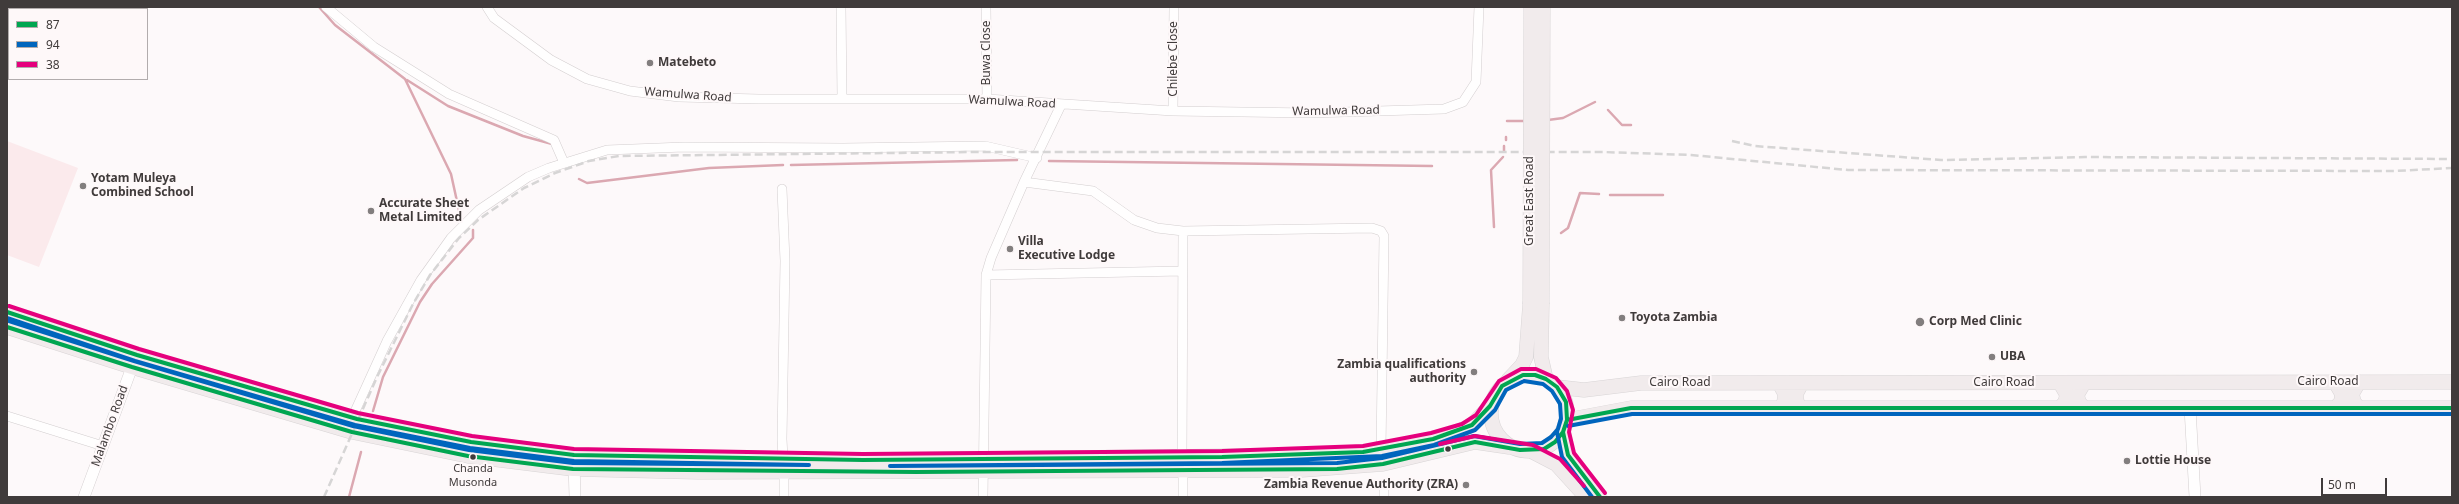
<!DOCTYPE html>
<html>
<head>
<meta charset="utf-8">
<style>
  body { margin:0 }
  #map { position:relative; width:2459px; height:504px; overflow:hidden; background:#fdf9fa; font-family:"Noto Sans",sans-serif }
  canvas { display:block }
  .frame { position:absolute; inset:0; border:8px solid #403b3b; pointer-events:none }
  .legend { position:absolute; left:8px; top:8px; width:140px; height:72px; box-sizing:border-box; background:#fef8f9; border:1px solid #b2acad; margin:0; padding:5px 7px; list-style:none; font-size:12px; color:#403b3b }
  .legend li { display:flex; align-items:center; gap:8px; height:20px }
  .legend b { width:20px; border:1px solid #b2acad }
  .scale { position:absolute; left:2321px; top:478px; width:66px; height:18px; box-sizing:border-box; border:2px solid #403b3b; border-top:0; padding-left:5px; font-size:12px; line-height:14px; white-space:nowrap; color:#403b3b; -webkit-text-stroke:3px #fef8f9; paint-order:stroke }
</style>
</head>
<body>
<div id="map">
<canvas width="2459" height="504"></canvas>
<div class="frame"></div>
<ul class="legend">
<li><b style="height:5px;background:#00a651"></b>87</li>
<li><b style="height:5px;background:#0065bd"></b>94</li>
<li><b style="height:5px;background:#e5007d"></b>38</li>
</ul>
<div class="scale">50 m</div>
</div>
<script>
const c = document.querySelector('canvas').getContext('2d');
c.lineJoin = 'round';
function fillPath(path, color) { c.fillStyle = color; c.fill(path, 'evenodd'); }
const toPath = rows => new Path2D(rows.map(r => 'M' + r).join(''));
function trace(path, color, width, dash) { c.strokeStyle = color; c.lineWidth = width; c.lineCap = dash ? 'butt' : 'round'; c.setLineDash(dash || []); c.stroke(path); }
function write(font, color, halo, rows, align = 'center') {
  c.font = font + ' "Noto Sans",sans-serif'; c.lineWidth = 4; c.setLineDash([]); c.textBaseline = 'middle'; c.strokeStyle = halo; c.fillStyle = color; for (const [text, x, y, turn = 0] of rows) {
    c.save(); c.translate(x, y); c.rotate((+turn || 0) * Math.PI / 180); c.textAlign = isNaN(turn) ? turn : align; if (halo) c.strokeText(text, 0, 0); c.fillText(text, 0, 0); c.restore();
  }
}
const green = toPath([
  [7,141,78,168,39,267,7,255]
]);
const stream = toPath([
  [319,7,335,25,405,79,451,174,460,215],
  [407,80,448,106,523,136,552,144],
  [1608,110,1622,125,1631,125],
  [1548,120,1563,118,1595,102],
  [1507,121,1527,121],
  [1506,140,1506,137],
  [1504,146,1504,151],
  [1049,161,1432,166],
  [791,165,1017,160],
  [579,179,587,183,709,168,783,165],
  [1610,195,1663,195],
  [1494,227,1491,170,1503,157],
  [1561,233,1568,228,1580,193,1599,194],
  [373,411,383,377,420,302,432,284,473,238,473,230],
  [349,497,361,452]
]);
const minor = toPath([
  [326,7,374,47,449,94,554,140,564,163],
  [487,7,494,18,551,60,587,79,630,91,679,97,759,99,987,99,1173,111,1311,113,1444,109,1463,102,1476,82,1479,7],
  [841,7,842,98],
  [986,7,987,99],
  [1173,111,1174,7],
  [1024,182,1093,191,1134,220,1157,228,1183,231],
  [782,189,785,261,782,439,783,458,787,461],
  [986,275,1182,271],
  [7,416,103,446],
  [352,418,387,341,421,280,451,238,479,210,528,177,549,168,607,150,684,147,843,148,985,146,1037,158],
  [1182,457,1183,231,1372,228,1381,231,1384,236,1381,450],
  [784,471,784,497],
  [1183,471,1183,497],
  [983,497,986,275,991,258,1024,182,1061,105],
  [1384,497,1384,485]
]);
const tertiary = toPath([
  [2190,408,2195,497],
  [574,462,575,497],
  [84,497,135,359]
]);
const primary = toPath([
  [1542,304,1541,357,1546,379],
  [7,312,137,355,357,419,471,442,574,455,863,460,1331,455,1381,450,1452,434,1472,425,1490,406],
  [7,327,132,367,352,432,468,456,573,469,698,472,1302,470,1383,464,1475,442,1509,447],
  '1491 413a38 38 0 1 1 76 0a38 38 0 1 1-76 0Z',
  [1508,380,1522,365,1526,357,1530,304],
  [1779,383,1785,394,1784,403,1779,408],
  [1802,383,1796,394,1797,403,1802,408],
  [2060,383,2067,395,2065,402,2060,408],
  [2084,383,2077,395,2079,402,2084,408],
  [1557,387,1584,390,1641,383,2452,382],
  [2335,408,2341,402,2342,394,2335,382],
  [2359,408,2354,402,2352,394,2359,382],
  [1567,420,1631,408,2452,408],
  [1563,432,1568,455,1574,465,1600,497],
  [1531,451,1556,464,1586,497]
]);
const rail = toPath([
  [1732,141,1755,146,1941,160,2085,157,2452,159],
  [324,497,377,377,413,304,430,275,459,238,478,220,524,188,555,173,589,161,619,156,977,152,1603,152,1691,155,1848,170,2395,171,2452,168]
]);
const primaryBridge = toPath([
  [1530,304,1531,7],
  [1542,304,1543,7]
]);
const bus1 = toPath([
  [7,312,137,355,357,419,471,442,574,455,863,460,1222,457,1363,452,1433,439,1472,425,1490,406,1502,386,1523,375,1535,375,1546,379,1557,387,1566,402,1567,420,1563,432,1555,442,1544,449,1520,450,1475,442,1383,464,1337,469,916,472,573,469,468,456,352,432,132,367,7,327],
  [1567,420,1631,408,2452,408],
  [1567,420,1563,432,1568,455,1600,497]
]);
const bus2 = toPath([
  [7,318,135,361,355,425,470,448,574,461,809,465,573,463,469,450,353,426,134,361,9,321],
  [1524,381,1543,384,1552,391,1560,404,1561,419,1558,429,1551,437,1542,443,1520,444,1474,436,1382,458,1337,463,890,466,1222,463,1382,456,1434,445,1475,430,1495,410,1506,390,1524,381],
  [1561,418,1557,432,1562,457,1592,497],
  [1568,426,1632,414,2452,414]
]);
const bus3 = toPath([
  [9,306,139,349,358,413,472,436,574,449,863,454,1222,451,1363,446,1431,433,1462,424,1476,415,1499,381,1521,369,1536,369,1556,378,1567,391,1573,410,1569,432,1574,453,1605,493],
  [1440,444,1475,436,1533,445,1560,459,1584,486]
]);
const markers = [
  [650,63,4,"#827e7e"],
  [83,186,4,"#827e7e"],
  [371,211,4,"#827e7e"],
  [1010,249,4,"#827e7e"],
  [1622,318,4,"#827e7e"],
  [1920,322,5,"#827e7e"],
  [1992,357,4,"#827e7e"],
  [1474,372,4,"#827e7e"],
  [1448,449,3.5,"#403b3b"],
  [473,457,3.5,"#403b3b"],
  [2127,461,4,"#827e7e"],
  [1466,485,4,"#827e7e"]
];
const busNames = [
  ["Chanda",473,469],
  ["Musonda",473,483]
];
const streetNames = [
  ["Buwa Close",987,53,-90],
  ["Chilebe Close",1174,59,-90],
  ["Wamulwa Road",688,95,4],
  ["Wamulwa Road",1012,102,3],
  ["Wamulwa Road",1336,111,-1],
  ["Great East Road",1530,201,-90],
  ["Cairo Road",2328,382],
  ["Cairo Road",1680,383],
  ["Cairo Road",2004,383],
  ["Malambo Road",110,426,-70]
];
const poiNames = [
  ["Matebeto",658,63],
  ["Yotam Muleya",91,179],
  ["Combined School",91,193],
  ["Accurate Sheet",379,204],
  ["Metal Limited",379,218],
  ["Villa",1018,242],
  ["Executive Lodge",1018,256],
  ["Toyota Zambia",1630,318],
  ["Corp Med Clinic",1929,322],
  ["UBA",2000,357],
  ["Zambia qualifications",1466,365,"right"],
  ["authority",1466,379,"right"],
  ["Lottie House",2135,461],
  ["Zambia Revenue Authority (ZRA)",1458,485,"right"]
];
fillPath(green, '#fbeaec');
trace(stream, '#dba8b1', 2.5);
trace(minor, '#d3cecf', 10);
trace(tertiary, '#d3cecf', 12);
trace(primary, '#d8d5d6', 15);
trace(minor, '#fffefe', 9);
trace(tertiary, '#fffefe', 11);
trace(primary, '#f1ebec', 14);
trace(rail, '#d6d5d5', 2.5, [8, 4]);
trace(primaryBridge, '#d8d5d6', 15, []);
trace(primaryBridge, '#f1ebec', 14);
trace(bus1, '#00a651', 4);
trace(bus2, '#0065bd', 4);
trace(bus3, '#e5007d', 4);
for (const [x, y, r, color] of markers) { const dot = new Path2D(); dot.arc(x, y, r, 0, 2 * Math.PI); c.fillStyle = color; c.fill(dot); trace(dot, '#fef8f9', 1.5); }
write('11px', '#403b3b', '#fef8f9', busNames);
write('12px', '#403b3b', '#fef8f9', streetNames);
write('bold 12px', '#403b3b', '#fef8f9', poiNames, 'left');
</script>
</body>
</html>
